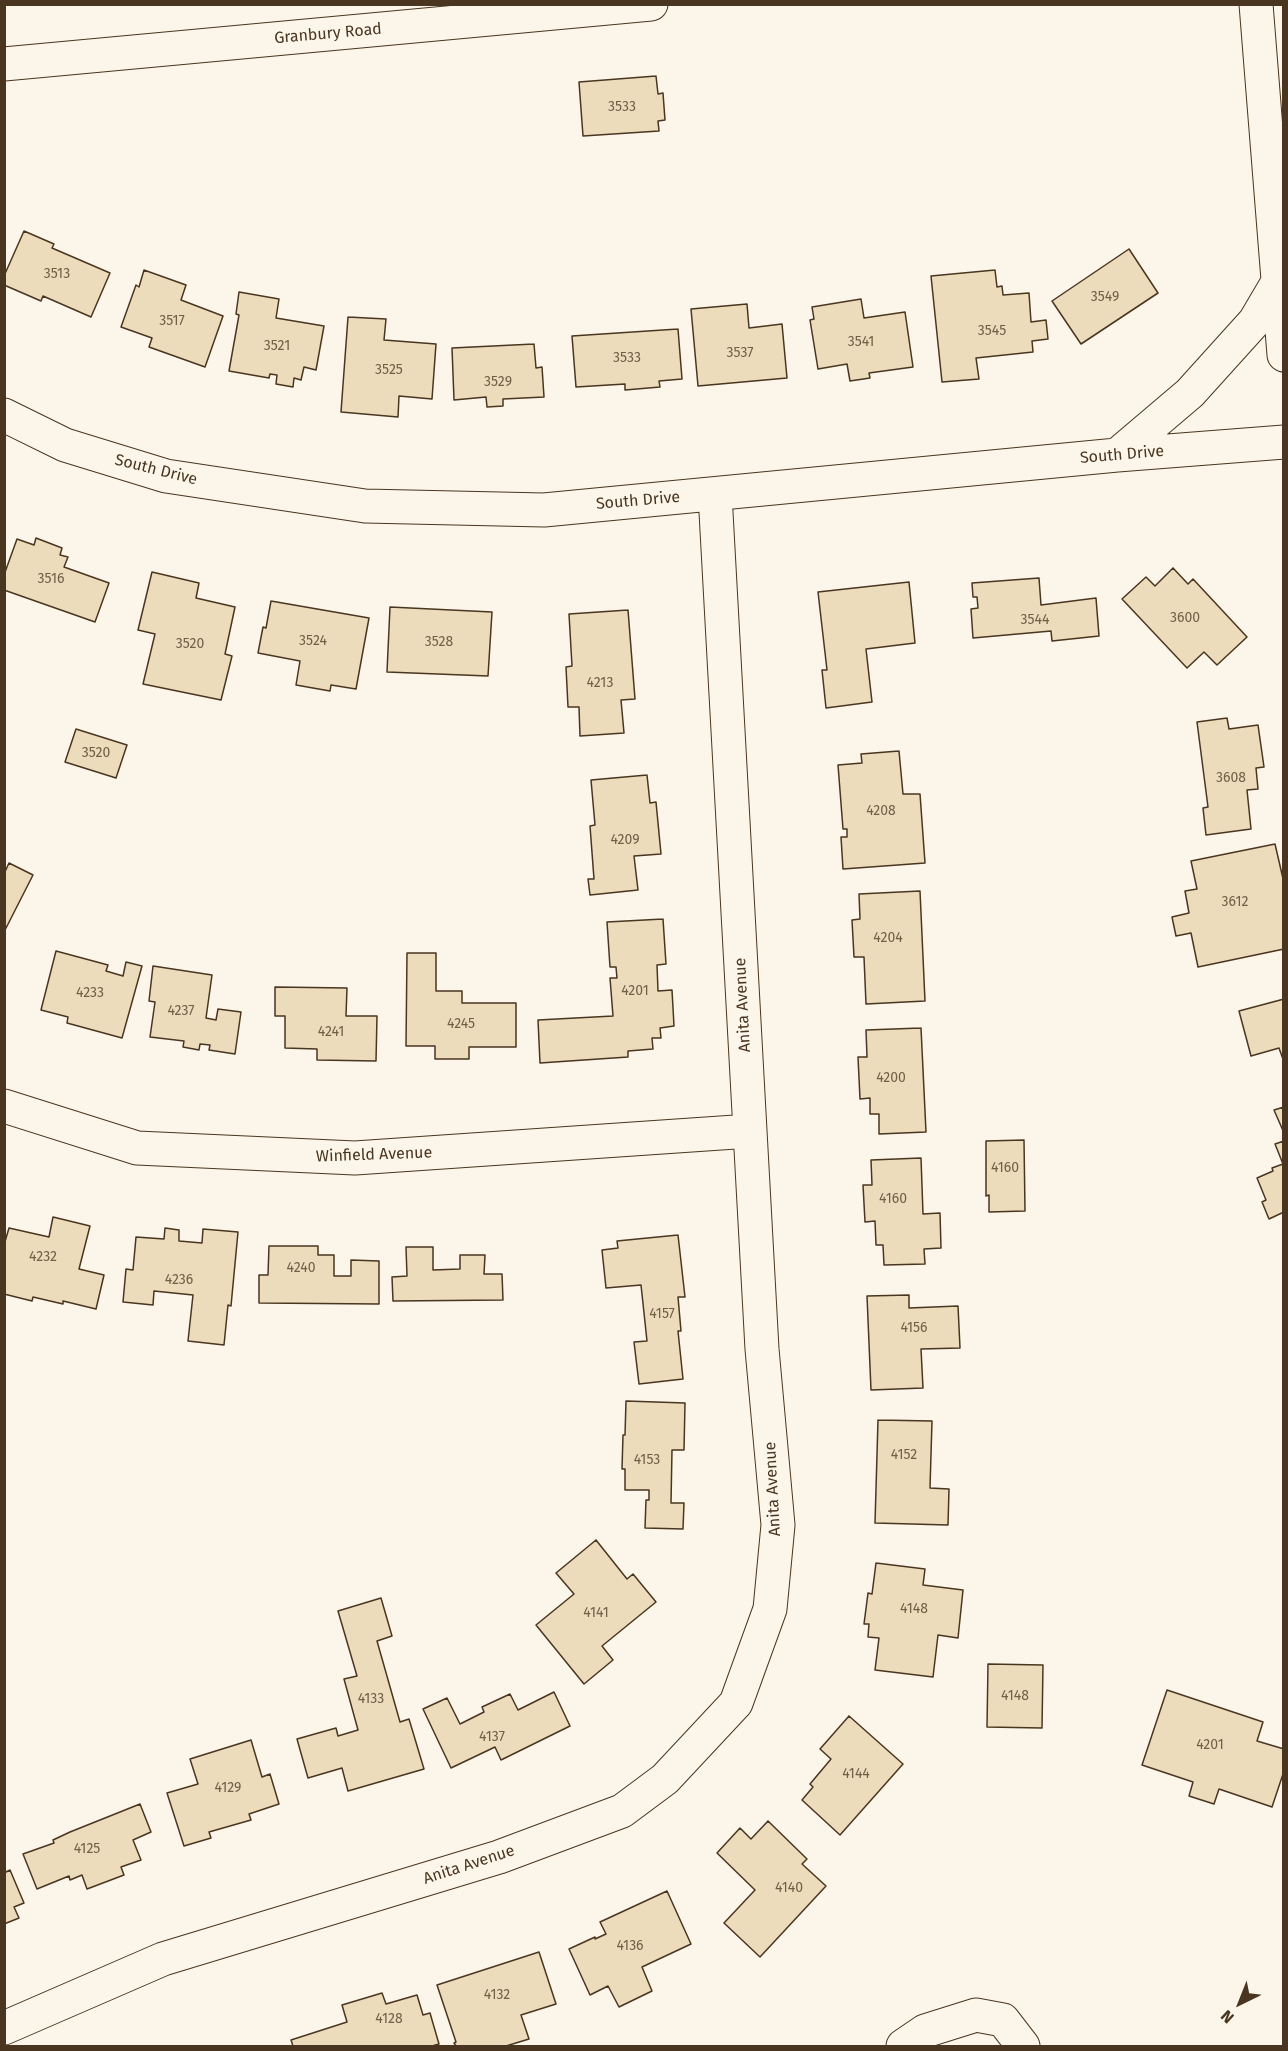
<!DOCTYPE html>
<html>
<head>
<meta charset="utf-8">
<style>
  body { margin:0 }
  #map { position:relative; width:1288px; height:2051px; overflow:hidden; background:#fbf6e9; font-family:"Fira Sans",sans-serif }
  canvas { display:block }
  .frame { position:absolute; inset:0; border:6px solid #4a3520; pointer-events:none }
  .north { position:absolute; left:1210px; top:1973px; width:60px; height:60px; -webkit-text-stroke:4px #fbf6e9; paint-order:stroke; rotate:223deg; font-size:16px; font-weight:700; line-height:24px; text-align:center; color:#4a3520 }
  .north::after { content:''; display:block; margin:auto; width:21px; height:27px; background:#4a3520; clip-path:polygon(50% 0,100% 100%,50% 72%,0 100%) }
</style>
</head>
<body>
<div id="map">
<canvas width="1288" height="2051"></canvas>
<div class="frame"></div>
<div class="north">N</div>
</div>
<script>
const c = document.querySelector('canvas').getContext('2d');
c.lineJoin = 'round';
function fillPath(path, color) { c.fillStyle = color; c.fill(path, 'evenodd'); }
const toPath = rows => new Path2D(rows.map(r => 'M' + r).join(''));
function trace(path, color, width, dash) { c.strokeStyle = color; c.lineWidth = width; c.lineCap = dash ? 'butt' : 'round'; c.setLineDash(dash || []); c.stroke(path); }
function write(font, color, halo, rows, align = 'center') {
  c.font = font + ' "Fira Sans",sans-serif'; c.lineWidth = 4.5; c.setLineDash([]); c.textBaseline = 'middle'; c.strokeStyle = halo; c.fillStyle = color; for (const [text, x, y, turn = 0] of rows) {
    c.save(); c.translate(x, y); c.rotate((+turn || 0) * Math.PI / 180); c.textAlign = isNaN(turn) ? turn : align; if (halo) c.strokeText(text, 0, 0); c.fillText(text, 0, 0); c.restore();
  }
}
const building = toPath([
  [656,76,658,94,663,93,665,120,658,121,659,131,583,136,579,82,656,76],
  [24,231,54,244,52,248,110,273,91,317,43,296,41,301,4,285,4,276,24,231],
  [1129,249,1158,293,1081,344,1052,301,1129,249],
  [144,270,186,285,181,300,223,316,205,367,149,347,152,338,121,327,136,285,139,287,144,270],
  [995,270,997,287,1002,286,1003,295,1029,293,1031,322,1046,320,1048,339,1032,341,1033,352,976,358,979,379,942,382,931,276,995,270],
  [239,292,279,299,276,318,324,326,316,370,304,367,301,380,294,378,293,387,276,384,277,375,270,374,269,378,229,371,239,315,236,314,239,292],
  [861,299,864,318,905,312,913,367,869,373,870,378,850,381,847,364,818,369,810,320,814,319,812,307,861,299],
  [747,304,749,328,782,324,787,378,698,386,691,309,747,304],
  [348,317,386,319,384,340,436,344,432,399,399,396,398,417,341,412,348,317],
  [678,329,682,379,659,381,660,387,625,390,625,384,576,387,572,336,678,329],
  [534,344,536,368,542,367,544,397,503,399,503,406,487,407,486,397,454,400,452,348,534,344],
  [36,538,62,548,60,555,68,557,64,567,109,583,95,622,4,590,4,575,17,539,34,545,36,538],
  [1173,568,1188,584,1193,579,1247,637,1217,665,1204,652,1187,668,1122,599,1146,577,1155,586,1173,568],
  [152,572,199,583,196,598,235,607,225,654,232,656,221,700,143,684,155,634,138,630,152,572],
  [1039,578,1041,605,1096,598,1099,636,1052,641,1051,631,973,638,971,609,978,608,977,597,973,597,972,583,1039,578],
  [909,582,915,643,866,649,872,702,826,708,822,670,827,670,818,592,909,582],
  [271,601,369,618,356,689,331,685,330,691,296,685,300,661,258,653,263,627,266,628,271,601],
  [390,607,492,612,488,676,387,672,390,607],
  [628,610,635,699,621,700,624,733,580,736,579,707,568,707,566,667,572,666,569,614,628,610],
  [1227,718,1229,729,1258,725,1264,767,1256,768,1258,789,1247,790,1251,829,1206,835,1203,808,1208,807,1197,722,1227,718],
  [76,729,127,745,116,778,65,762,76,729],
  [899,751,903,794,920,794,925,863,843,869,841,837,847,837,847,829,843,829,838,765,862,763,861,754,899,751],
  [647,775,650,803,656,802,661,854,634,856,638,890,590,895,588,879,594,879,590,826,595,825,591,780,647,775],
  [1275,844,1284,883,1284,949,1198,967,1191,933,1176,936,1172,917,1189,913,1185,891,1197,889,1191,861,1275,844],
  [9,863,33,875,4,932,4,874,9,863],
  [920,891,925,1001,866,1004,864,957,854,957,852,920,860,919,859,894,920,891],
  [663,919,666,964,657,965,658,991,672,990,674,1026,660,1028,661,1038,652,1038,653,1049,628,1051,628,1057,540,1063,538,1020,613,1016,610,978,617,978,616,967,610,967,607,922,663,919],
  [56,951,108,965,106,971,123,976,126,962,142,966,122,1038,67,1023,68,1017,41,1010,56,951],
  [407,953,436,953,436,991,462,991,462,1003,516,1003,516,1047,469,1047,469,1059,435,1059,435,1046,406,1046,407,953],
  [153,966,212,975,206,1018,216,1020,218,1009,241,1012,235,1054,209,1050,210,1045,200,1044,199,1050,183,1047,184,1041,150,1037,155,1002,149,1001,153,966],
  [275,987,347,988,346,1016,377,1016,376,1061,317,1060,317,1049,285,1048,285,1016,275,1016,275,987],
  [1284,999,1284,1062,1279,1048,1251,1056,1239,1011,1284,999],
  [921,1028,926,1132,879,1134,879,1114,870,1114,870,1098,860,1099,858,1057,867,1057,866,1030,921,1028],
  [1284,1107,1284,1133,1274,1110,1284,1107],
  [1024,1140,1025,1211,989,1212,989,1195,986,1196,986,1141,1024,1140],
  [1284,1141,1284,1212,1269,1219,1262,1202,1266,1200,1257,1178,1273,1171,1272,1168,1283,1164,1275,1144,1284,1141],
  [921,1158,923,1214,940,1213,941,1248,924,1249,925,1264,884,1265,883,1245,876,1245,875,1221,865,1222,863,1185,872,1185,871,1160,921,1158],
  [53,1217,90,1226,79,1269,104,1275,96,1309,63,1301,63,1304,33,1297,32,1301,4,1294,4,1245,9,1228,49,1237,53,1217],
  [165,1228,179,1230,179,1241,202,1243,203,1229,238,1232,231,1306,228,1305,224,1345,188,1341,193,1295,154,1291,153,1305,123,1302,126,1269,133,1270,136,1237,164,1239,165,1228],
  [678,1235,685,1297,678,1297,681,1331,678,1331,683,1379,639,1384,634,1342,647,1341,641,1285,606,1288,602,1250,618,1248,617,1241,678,1235],
  [269,1246,318,1246,318,1255,334,1255,334,1276,351,1276,351,1260,379,1261,379,1304,259,1303,259,1275,268,1275,269,1246],
  [406,1247,433,1247,433,1270,460,1269,460,1255,485,1255,484,1274,502,1274,503,1300,393,1301,392,1277,407,1276,406,1247],
  [909,1295,909,1308,958,1306,960,1348,921,1349,923,1388,871,1390,867,1296,909,1295],
  [626,1401,685,1403,684,1450,672,1450,671,1503,684,1503,683,1529,645,1528,646,1500,649,1500,649,1490,625,1490,625,1469,622,1469,623,1435,625,1435,626,1401],
  [878,1420,932,1421,930,1488,949,1489,948,1525,875,1523,878,1420],
  [596,1540,627,1579,633,1574,656,1602,602,1646,613,1660,584,1684,536,1625,574,1594,556,1573,596,1540],
  [876,1563,925,1569,923,1585,963,1590,958,1638,938,1635,933,1677,875,1670,879,1638,868,1637,869,1624,864,1624,868,1593,872,1594,876,1563],
  [381,1598,392,1636,377,1641,400,1722,409,1719,424,1769,348,1791,342,1768,308,1778,297,1739,336,1728,338,1736,358,1730,344,1679,357,1676,338,1611,381,1598],
  [988,1664,1043,1665,1042,1728,987,1727,988,1664],
  [1167,1690,1263,1722,1257,1741,1284,1749,1284,1771,1272,1807,1219,1789,1214,1804,1189,1796,1193,1782,1142,1765,1167,1690],
  [554,1692,570,1726,501,1760,495,1747,451,1768,423,1709,447,1698,460,1724,484,1712,482,1707,510,1694,518,1710,554,1692],
  [849,1716,903,1764,840,1835,802,1800,813,1787,810,1784,831,1759,820,1749,849,1716],
  [251,1740,262,1777,270,1774,279,1804,249,1814,251,1820,209,1832,211,1838,184,1846,167,1793,198,1784,190,1759,251,1740],
  [140,1804,151,1832,133,1840,141,1860,121,1867,124,1875,87,1889,82,1875,70,1880,69,1876,37,1889,23,1854,54,1843,53,1840,70,1832,140,1804],
  [768,1821,807,1859,802,1864,826,1886,760,1957,724,1923,755,1890,717,1853,740,1828,751,1839,768,1821],
  [10,1870,24,1903,14,1907,19,1918,4,1924,4,1873,10,1870],
  [667,1891,691,1944,642,1967,652,1991,619,2007,608,1986,590,1995,569,1949,595,1937,595,1939,606,1934,600,1922,667,1891],
  [539,1952,556,2004,521,2015,529,2039,506,2046,456,2046,454,2043,456,2042,437,1985,539,1952],
  [382,1993,386,2004,417,1995,423,2015,430,2013,439,2044,432,2046,293,2046,291,2040,347,2022,342,2005,382,1993]
]);
const minor = toPath([
  [1256,4,1284,355],
  [4,64,651,4],
  [4,415,65,445,166,476,365,506,544,510,1117,455,1284,442],
  [1117,455,1190,393,1255,321,1278,282],
  [4,1106,137,1148,355,1158,750,1131],
  [4,2028,163,1959,499,1857,622,1811,665,1779,736,1703,770,1609,778,1525,762,1349,715,494],
  [903,2046,925,2031,976,2015,1003,2020,1023,2046]
]);
const numberNames = [
  ["3533",622,107],
  ["3513",57,274],
  ["3549",1105,297],
  ["3517",172,321],
  ["3545",992,331],
  ["3541",861,342],
  ["3521",277,346],
  ["3537",740,353],
  ["3533",627,358],
  ["3525",389,370],
  ["3529",498,382],
  ["3516",51,579],
  ["3600",1185,618],
  ["3544",1035,620],
  ["3524",313,641],
  ["3528",439,642],
  ["3520",190,644],
  ["4213",600,683],
  ["3520",96,753],
  ["3608",1231,778],
  ["4208",881,811],
  ["4209",625,840],
  ["3612",1235,902],
  ["4204",888,938],
  ["4201",635,991],
  ["4233",90,993],
  ["4237",181,1011],
  ["4245",461,1024],
  ["4241",331,1032],
  ["4200",891,1078],
  ["4160",1005,1168],
  ["4160",893,1199],
  ["4232",43,1257],
  ["4240",301,1268],
  ["4236",179,1280],
  ["4157",662,1314],
  ["4156",914,1328],
  ["4152",904,1455],
  ["4153",647,1460],
  ["4148",914,1609],
  ["4141",596,1613],
  ["4148",1015,1696],
  ["4133",371,1699],
  ["4137",492,1737],
  ["4201",1210,1745],
  ["4144",856,1774],
  ["4129",228,1788],
  ["4125",87,1849],
  ["4140",789,1888],
  ["4136",630,1946],
  ["4132",497,1995],
  ["4128",389,2019]
];
const streetNames = [
  ["Granbury Road",328,34,-5],
  ["South Drive",1122,455,-5],
  ["South Drive",156,470,14],
  ["South Drive",638,501,-5],
  ["Anita Avenue",743,1005,-93],
  ["Winfield Avenue",374,1155,-2],
  ["Anita Avenue",773,1489,-93],
  ["Anita Avenue",469,1865,-18]
];
fillPath(building, '#ecdcbc');
trace(building, '#4a3520', 1.5);
trace(minor, '#4a3520', 35);
trace(minor, '#fbf6e9', 33);
write('14px', '#725f47', null, numberNames);
write('16px', '#4a3520', '#fbf6e9', streetNames);
</script>
</body>
</html>
